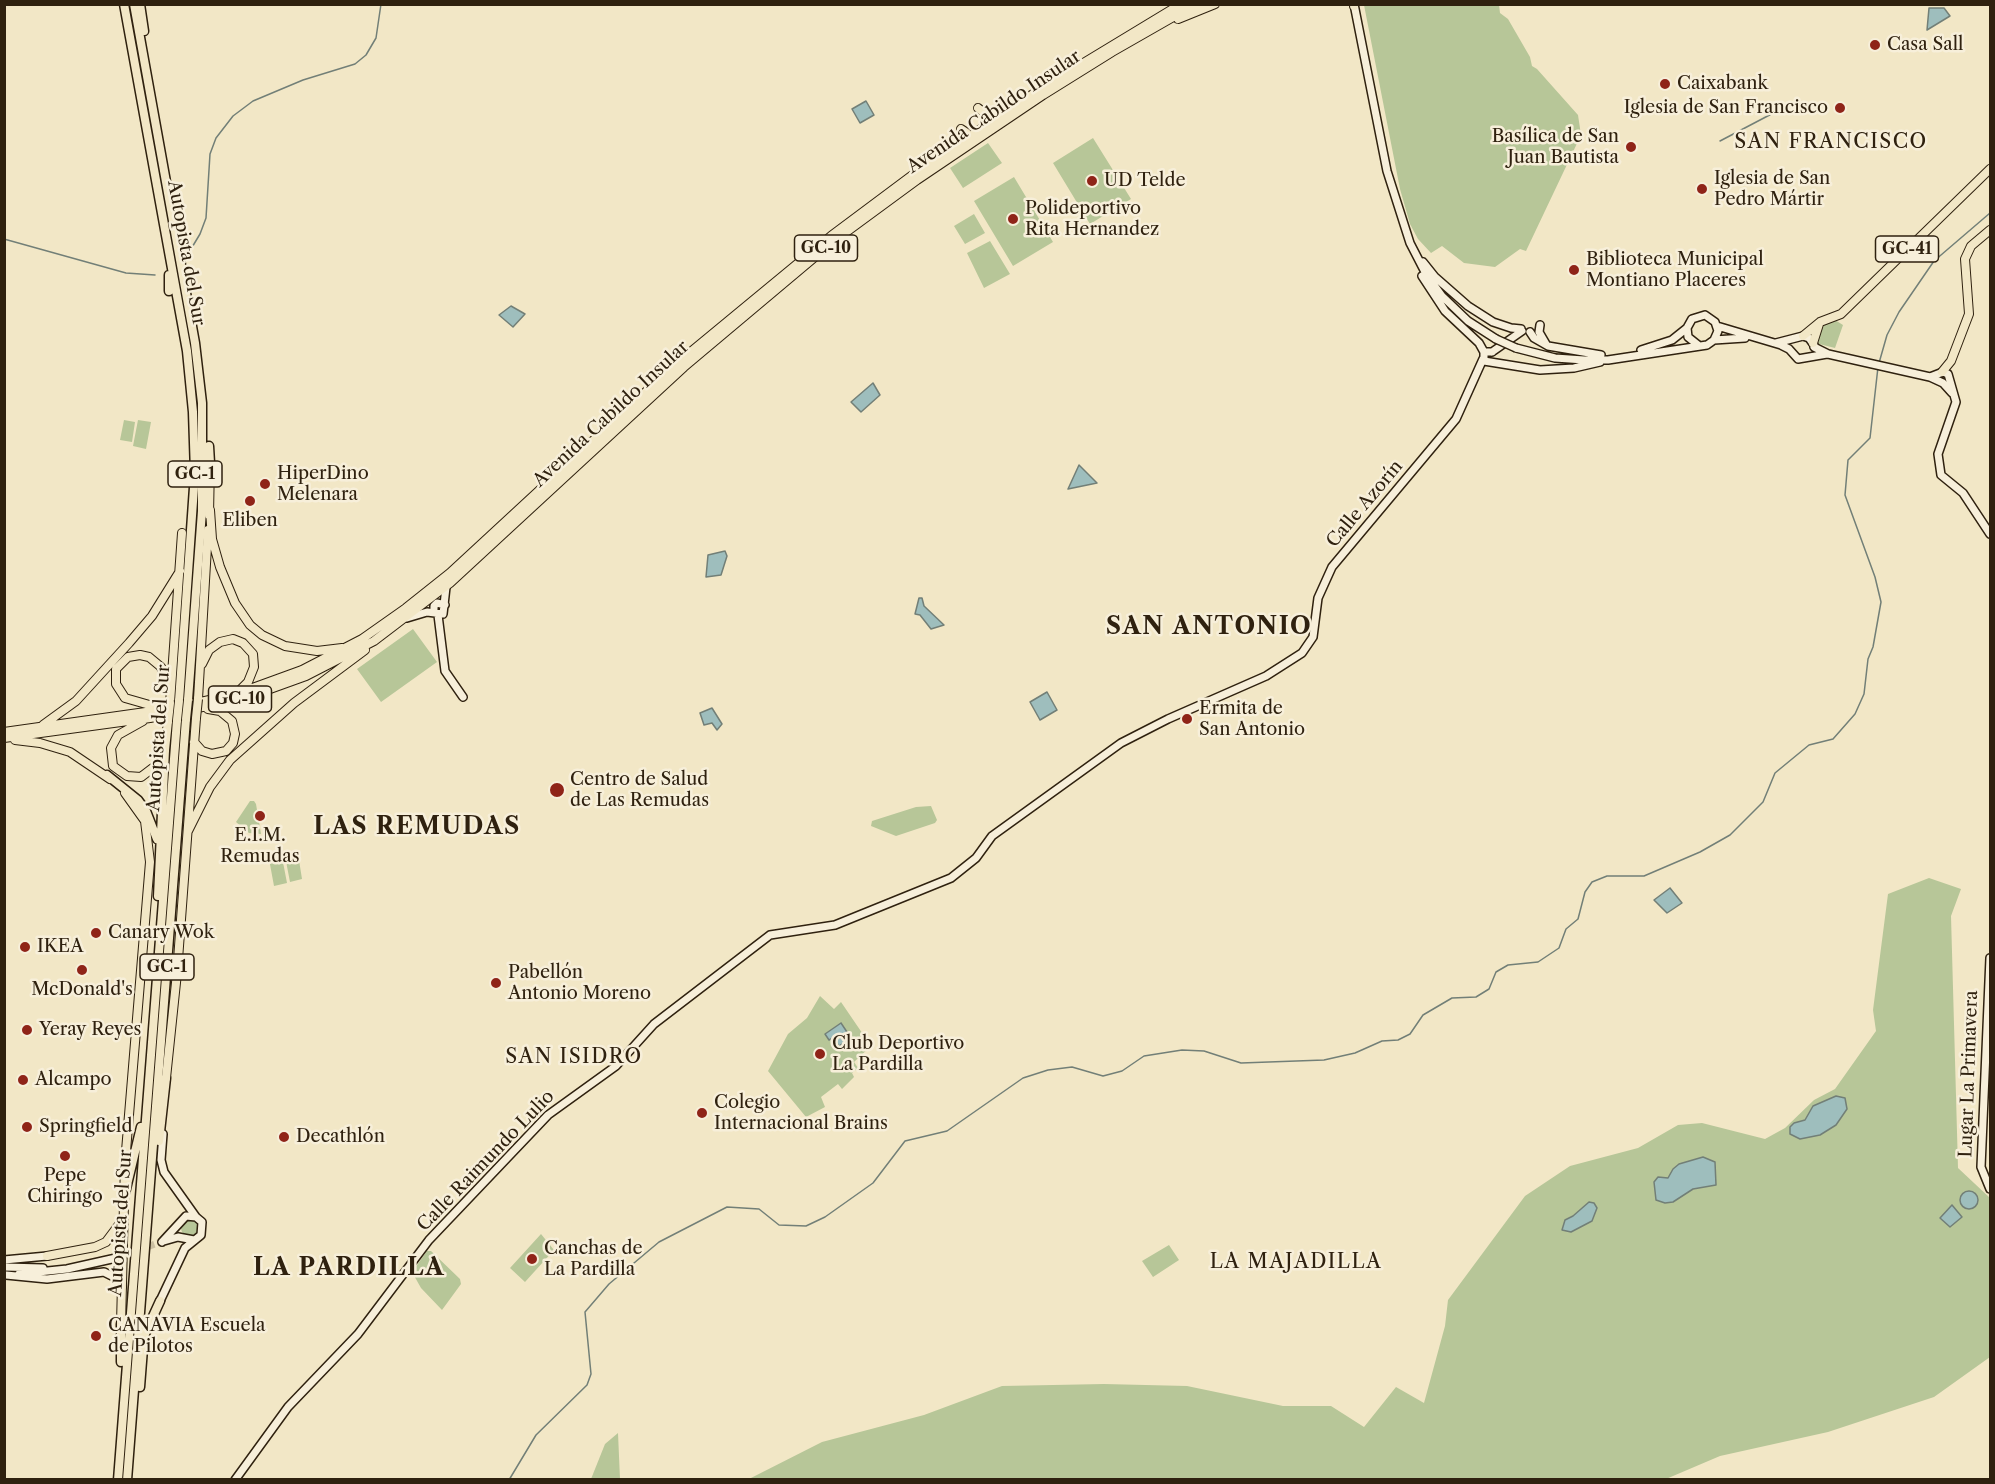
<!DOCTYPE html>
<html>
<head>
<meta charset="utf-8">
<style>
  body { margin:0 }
  #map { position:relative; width:1995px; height:1484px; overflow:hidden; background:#f2e7c6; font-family:"Libre Caslon Text",serif }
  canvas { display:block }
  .frame { position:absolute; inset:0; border:6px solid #2f210f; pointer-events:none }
</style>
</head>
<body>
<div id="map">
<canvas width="1995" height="1484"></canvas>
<div class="frame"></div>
</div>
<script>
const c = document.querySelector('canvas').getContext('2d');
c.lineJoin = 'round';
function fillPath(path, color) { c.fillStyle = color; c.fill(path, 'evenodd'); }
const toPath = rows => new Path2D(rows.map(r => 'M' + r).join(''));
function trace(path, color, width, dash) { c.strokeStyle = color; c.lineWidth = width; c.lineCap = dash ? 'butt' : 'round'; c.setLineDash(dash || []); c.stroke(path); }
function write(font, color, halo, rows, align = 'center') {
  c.font = font + ' "Libre Caslon Text",serif'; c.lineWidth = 5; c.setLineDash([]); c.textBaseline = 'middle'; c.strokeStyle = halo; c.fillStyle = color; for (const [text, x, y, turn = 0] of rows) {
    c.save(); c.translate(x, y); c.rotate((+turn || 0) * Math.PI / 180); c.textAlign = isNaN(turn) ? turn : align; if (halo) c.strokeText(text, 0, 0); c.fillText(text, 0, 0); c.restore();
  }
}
const green = toPath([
  [1364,5,1499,5,1500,13,1508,19,1530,57,1532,66,1537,69,1578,115,1581,135,1526,251,1520,249,1495,267,1464,263,1442,246,1431,253,1418,239,1410,224,1400,189],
  [1093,138,1131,199,1090,224,1053,163],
  [988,143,1002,163,963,188,950,168],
  [1014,177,1053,242,1013,266,974,201],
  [974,214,985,233,965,244,954,226],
  [990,241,1010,274,984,288,967,253],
  [1835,320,1843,325,1835,348,1819,344,1817,338,1822,325],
  [124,420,135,422,132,442,120,440],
  [138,420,151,422,146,449,133,446],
  [413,629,437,662,381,702,357,669],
  [250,801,254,801,256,804,261,834,249,833,236,822],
  [931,806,937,820,935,823,896,836,871,826,872,821,916,807],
  [298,854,302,879,290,882,285,856],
  [282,857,287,883,274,886,269,859],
  [1929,878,1961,889,1951,916,1958,1168,1990,1198,1990,1357,1934,1397,1828,1432,1720,1456,1666,1479,747,1480,822,1442,924,1415,1002,1386,1104,1384,1187,1386,1283,1406,1331,1406,1364,1427,1396,1387,1424,1403,1445,1326,1448,1300,1525,1196,1570,1166,1638,1148,1678,1125,1702,1123,1765,1139,1785,1128,1814,1100,1835,1089,1876,1031,1873,1010,1888,894],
  [820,996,834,1009,841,1002,871,1046,854,1062,858,1068,852,1073,854,1077,842,1089,838,1084,821,1097,825,1107,806,1117,768,1071,788,1034,807,1018],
  '181 1228a9 9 0 1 1 18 0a9 9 0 1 1-18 0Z',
  [541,1234,554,1250,525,1282,510,1268],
  [1169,1245,1179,1260,1153,1277,1142,1261],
  [427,1251,431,1251,460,1279,461,1284,442,1310,421,1288,412,1272],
  [618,1433,620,1479,591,1479,605,1444]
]);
const water = toPath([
  [1929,8,1944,8,1950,16,1927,30,1929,8],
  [866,101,874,115,860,123,852,109,866,101],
  [511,306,525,314,513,327,499,315,511,306],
  [873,383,880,395,861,412,851,402,873,383],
  [1079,465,1097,483,1068,489,1079,465],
  [725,551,727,556,721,575,706,577,708,555,725,551],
  [919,598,922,598,924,606,944,625,931,629,920,615,915,614,919,598],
  [1047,692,1057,710,1040,720,1030,702,1047,692],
  [712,708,722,724,717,730,712,723,704,725,700,713,712,708],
  [1670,888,1682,903,1667,913,1654,900,1670,888],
  [841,1023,851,1038,839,1046,833,1038,829,1040,825,1034,841,1023],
  [1836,1096,1845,1098,1847,1109,1836,1125,1820,1135,1800,1139,1790,1134,1790,1127,1794,1123,1805,1120,1813,1106,1836,1096],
  [1703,1157,1715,1162,1716,1185,1693,1189,1673,1202,1665,1203,1656,1200,1654,1182,1658,1177,1668,1178,1673,1169,1679,1164,1703,1157],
  '1960 1200a9 9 0 1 1 18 0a9 9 0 1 1-18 0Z',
  [1589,1202,1594,1203,1597,1208,1592,1221,1571,1232,1562,1230,1565,1220,1573,1216,1589,1202],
  [1952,1205,1962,1217,1950,1227,1940,1218,1952,1205]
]);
const stream = toPath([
  [1720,141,1781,109],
  [4,239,126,273,155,275],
  [191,249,200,234,206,218,210,154,216,138,233,116,253,101,303,80,355,64,366,55,376,38,381,4],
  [1879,363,1887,335,1899,312,1934,261,1990,213],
  [509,1480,536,1435,587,1385,591,1374,585,1312,609,1284,659,1242,727,1207,759,1209,779,1225,806,1226,825,1217,873,1183,905,1141,947,1131,1023,1078,1048,1070,1072,1067,1103,1076,1122,1071,1144,1056,1182,1050,1204,1051,1241,1063,1324,1060,1355,1053,1382,1041,1398,1040,1410,1034,1423,1015,1452,998,1476,997,1489,989,1496,972,1508,965,1538,962,1559,948,1566,929,1578,919,1585,892,1592,882,1607,876,1644,876,1700,852,1730,835,1763,802,1775,773,1809,745,1833,739,1855,714,1864,694,1868,659,1873,647,1881,602,1875,577,1845,495,1848,460,1870,438,1878,367]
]);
const secondaryTunnel = toPath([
  [118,1257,158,1243]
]);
const secondary = toPath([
  [1354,4,1387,171,1410,243,1426,274,1442,296,1468,321,1496,339],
  [1423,262,1435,277,1468,306,1493,322,1511,328,1521,329],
  [1422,276,1445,311,1479,343,1484,352],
  [1540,325,1539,332,1546,344],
  [1717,326,1781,345,1789,349,1798,359,1827,354],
  [1530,332,1534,338,1548,346,1601,355],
  [1714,340,1745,338],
  [1776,343,1803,336,1809,338,1814,345],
  [1814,347,1828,354,1930,377,1943,383,1952,393],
  [1516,348,1555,358,1584,360,1608,360,1707,345,1714,340,1718,331,1715,322,1705,315,1692,319,1687,328,1688,337,1698,345],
  [1641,350,1672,340,1687,328],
  [1492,352,1484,352,1484,361,1540,370,1574,368,1600,362],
  [1492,352,1522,331],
  [1930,377,1943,372,1948,374,1956,402,1938,454,1941,475,1963,493,1990,534],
  [434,612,434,606,437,603,445,605],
  [438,615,445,671,463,697],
  [407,618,427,612,443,614,446,587],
  [1990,958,1981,1167,1990,1189],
  [163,1134,161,1160,164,1172,196,1217],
  [164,1241,178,1237,194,1240],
  [4,1260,47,1256],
  [4,1267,43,1268],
  [19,1274,67,1269,116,1258],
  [6,1275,47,1279,104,1272,116,1278,122,1287],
  [160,1301,185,1248,201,1235,202,1222,196,1217,186,1216,162,1242],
  [235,1480,288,1407,358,1334,429,1240,548,1115,616,1066,654,1024,770,935,835,925,951,878,976,858,992,836,1121,743,1168,719,1266,676,1302,653,1313,637,1318,598,1332,567,1456,419,1483,359]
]);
const primary = toPath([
  [1354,6,1354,4],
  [1178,19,1215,4],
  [978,108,988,116,996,118],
  [961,129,967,133,966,139],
  [1803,336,1820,322,1841,314,1990,169],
  [1813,343,1819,324],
  [1942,372,1951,361,1969,314,1965,259,1971,246,1990,230],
  [210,510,212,539,220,567,235,603,250,625,262,635,285,646,317,651,342,648],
  [209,515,210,463],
  [202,664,209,650,220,642,233,639,243,643,253,654,254,667,248,682,239,691],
  [198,699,208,530],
  [170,703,182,533],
  [160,708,125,698,116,684,116,669,128,657,140,655,149,657,161,667,168,686],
  [143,721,118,735,111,748,113,766,127,776,141,777,158,764,165,750,168,721],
  [43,725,76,701,129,643,152,616,180,571],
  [4,732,174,708,236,694,302,670,362,639,406,608,450,573,676,364,831,236,914,174,1039,90,1181,4],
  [4,738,150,718,245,698,306,676,374,641,450,583,684,367,834,241,917,180,1043,95,1112,52,1196,4],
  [15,740,40,743,70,752,110,779],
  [194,742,202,751,212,754,226,751,233,743,235,734,232,721,220,711,208,709],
  [188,831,210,787,230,760,294,703,365,650],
  [166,1078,177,973,196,718],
  [47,1256,95,1247,106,1242,121,1222],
  [121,1324,125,1163,150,862,145,821,125,793]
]);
const highway = toPath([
  [124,4,187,351,193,412,195,473,179,701],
  [134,4,195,343,202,403,202,511,188,700],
  [140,4,144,31],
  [169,275,169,291],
  [209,446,210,463],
  [107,775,138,800,146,811,157,839],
  [158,896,165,750],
  [159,1141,166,1078],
  [125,1193,141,1127],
  [121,1324,121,1362],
  [140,1387,144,1336,160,1301],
  [118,1480,177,720],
  [127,1480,186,719]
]);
const secondaryBridge = toPath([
  [1496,339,1516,348]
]);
const primaryBridge = toPath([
  [196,718,198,699],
  [168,721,170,703]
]);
const highwayBridge = toPath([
  [186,719,188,700],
  [177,720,179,701]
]);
const markers = [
  [1875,45,6,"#8f2418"],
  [1665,84,6,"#8f2418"],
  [1840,108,6,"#8f2418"],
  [1631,147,6,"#8f2418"],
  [1092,181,6,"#8f2418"],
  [1702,189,6,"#8f2418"],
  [1013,219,6,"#8f2418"],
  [1574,270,6,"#8f2418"],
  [265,484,6,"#8f2418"],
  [250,501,6,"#8f2418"],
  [1187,719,6,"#8f2418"],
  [557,790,8,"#8f2418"],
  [260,816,6,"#8f2418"],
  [96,933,6,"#8f2418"],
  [25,947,6,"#8f2418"],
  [82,970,6,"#8f2418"],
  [496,983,6,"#8f2418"],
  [27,1030,6,"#8f2418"],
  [820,1054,6,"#8f2418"],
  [23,1080,6,"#8f2418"],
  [702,1113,6,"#8f2418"],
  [27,1127,6,"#8f2418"],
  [284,1137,6,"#8f2418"],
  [65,1156,6,"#8f2418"],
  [532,1259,6,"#8f2418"],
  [96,1336,6,"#8f2418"]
];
const shields = [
  [826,248,63],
  [1907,249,63],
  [195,474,54],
  [240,699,63],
  [167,967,54]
];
const shieldNames = [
  ["GC-10",826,248],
  ["GC-41",1907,249],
  ["GC-1",195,474],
  ["GC-10",240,699],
  ["GC-1",167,967]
];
const poiNames = [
  ["Casa Sall",1887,45],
  ["Caixabank",1677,84],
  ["Iglesia de San Francisco",1828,108,"right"],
  ["Basílica de San",1619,137,"right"],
  ["Juan Bautista",1619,158,"right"],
  ["Iglesia de San",1714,179],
  ["Pedro Mártir",1714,200],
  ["UD Telde",1104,181],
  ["Polideportivo",1025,209],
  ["Rita Hernandez",1025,230],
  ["Biblioteca Municipal",1586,260],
  ["Montiano Placeres",1586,281],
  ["HiperDino",277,474],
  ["Melenara",277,495],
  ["Eliben",250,521,"center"],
  ["Ermita de",1199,709],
  ["San Antonio",1199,730],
  ["Centro de Salud",570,780],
  ["de Las Remudas",570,801],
  ["E.I.M.",260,836,"center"],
  ["Remudas",260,857,"center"],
  ["Canary Wok",108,933],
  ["IKEA",37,947],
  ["Pabellón",508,973],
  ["Antonio Moreno",508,994],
  ["McDonald's",82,990,"center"],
  ["Yeray Reyes",39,1030],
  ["Club Deportivo",832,1044],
  ["La Pardilla",832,1065],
  ["Alcampo",35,1080],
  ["Colegio",714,1103],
  ["Internacional Brains",714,1124],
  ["Springfield",39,1127],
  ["Decathlón",296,1137],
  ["Pepe",65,1176,"center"],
  ["Chiringo",65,1197,"center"],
  ["Canchas de",544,1249],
  ["La Pardilla",544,1270],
  ["CANAVIA Escuela",108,1326],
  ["de Pilotos",108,1347]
];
const streetNames = [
  ["Avenida Cabildo Insular",994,112,-34],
  ["Autopista del Sur",186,253,80],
  ["Avenida Cabildo Insular",611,414,-43],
  ["Calle Azorín",1365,504,-50],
  ["Autopista del Sur",159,738,-86],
  ["Lugar La Primavera",1969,1074,-88],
  ["Calle Raimundo Lulio",486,1161,-46],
  ["Autopista del Sur",121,1223,-86]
];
const neighbourhoodNames = [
  ["SAN FRANCISCO",1831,142],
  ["SAN ISIDRO",574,1057],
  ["LA MAJADILLA",1296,1262]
];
const districtNames = [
  ["SAN ANTONIO",1209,627],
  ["LAS REMUDAS",417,827],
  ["LA PARDILLA",349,1268]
];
fillPath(green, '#b7c698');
fillPath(water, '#9ebebd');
trace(water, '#727f77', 1.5);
trace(stream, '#727f77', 1.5);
trace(secondaryTunnel, '#cbbfa1', 7, [7, 3.5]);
trace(secondary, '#2f210f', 10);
trace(primary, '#2f210f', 10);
trace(highway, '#2f210f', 11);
trace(secondary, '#f7efda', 7);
trace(primary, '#f2e7c6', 8);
trace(highway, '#f2e7c6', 8);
trace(secondaryBridge, '#2f210f', 10, []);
trace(primaryBridge, '#2f210f', 10, []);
trace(highwayBridge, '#2f210f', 11, []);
trace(secondaryBridge, '#f7efda', 7);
trace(primaryBridge, '#f2e7c6', 8);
trace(highwayBridge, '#f2e7c6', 8);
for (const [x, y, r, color] of markers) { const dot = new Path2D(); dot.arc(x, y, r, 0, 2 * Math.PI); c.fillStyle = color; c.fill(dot); trace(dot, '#f7efda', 2); }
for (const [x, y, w] of shields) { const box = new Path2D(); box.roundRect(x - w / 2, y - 13, w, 26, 4.5); c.fillStyle = '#f7efda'; c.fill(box); trace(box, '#2f210f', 1.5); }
write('bold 16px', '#2f210f', null, shieldNames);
write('18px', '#2f210f', '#f7efda', poiNames, 'left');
write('18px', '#2f210f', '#f7efda', streetNames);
c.letterSpacing = '1.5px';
write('20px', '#2f210f', '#f7efda', neighbourhoodNames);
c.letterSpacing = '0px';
c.letterSpacing = '1.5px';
write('bold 24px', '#2f210f', '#f7efda', districtNames);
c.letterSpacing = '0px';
</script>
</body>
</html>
